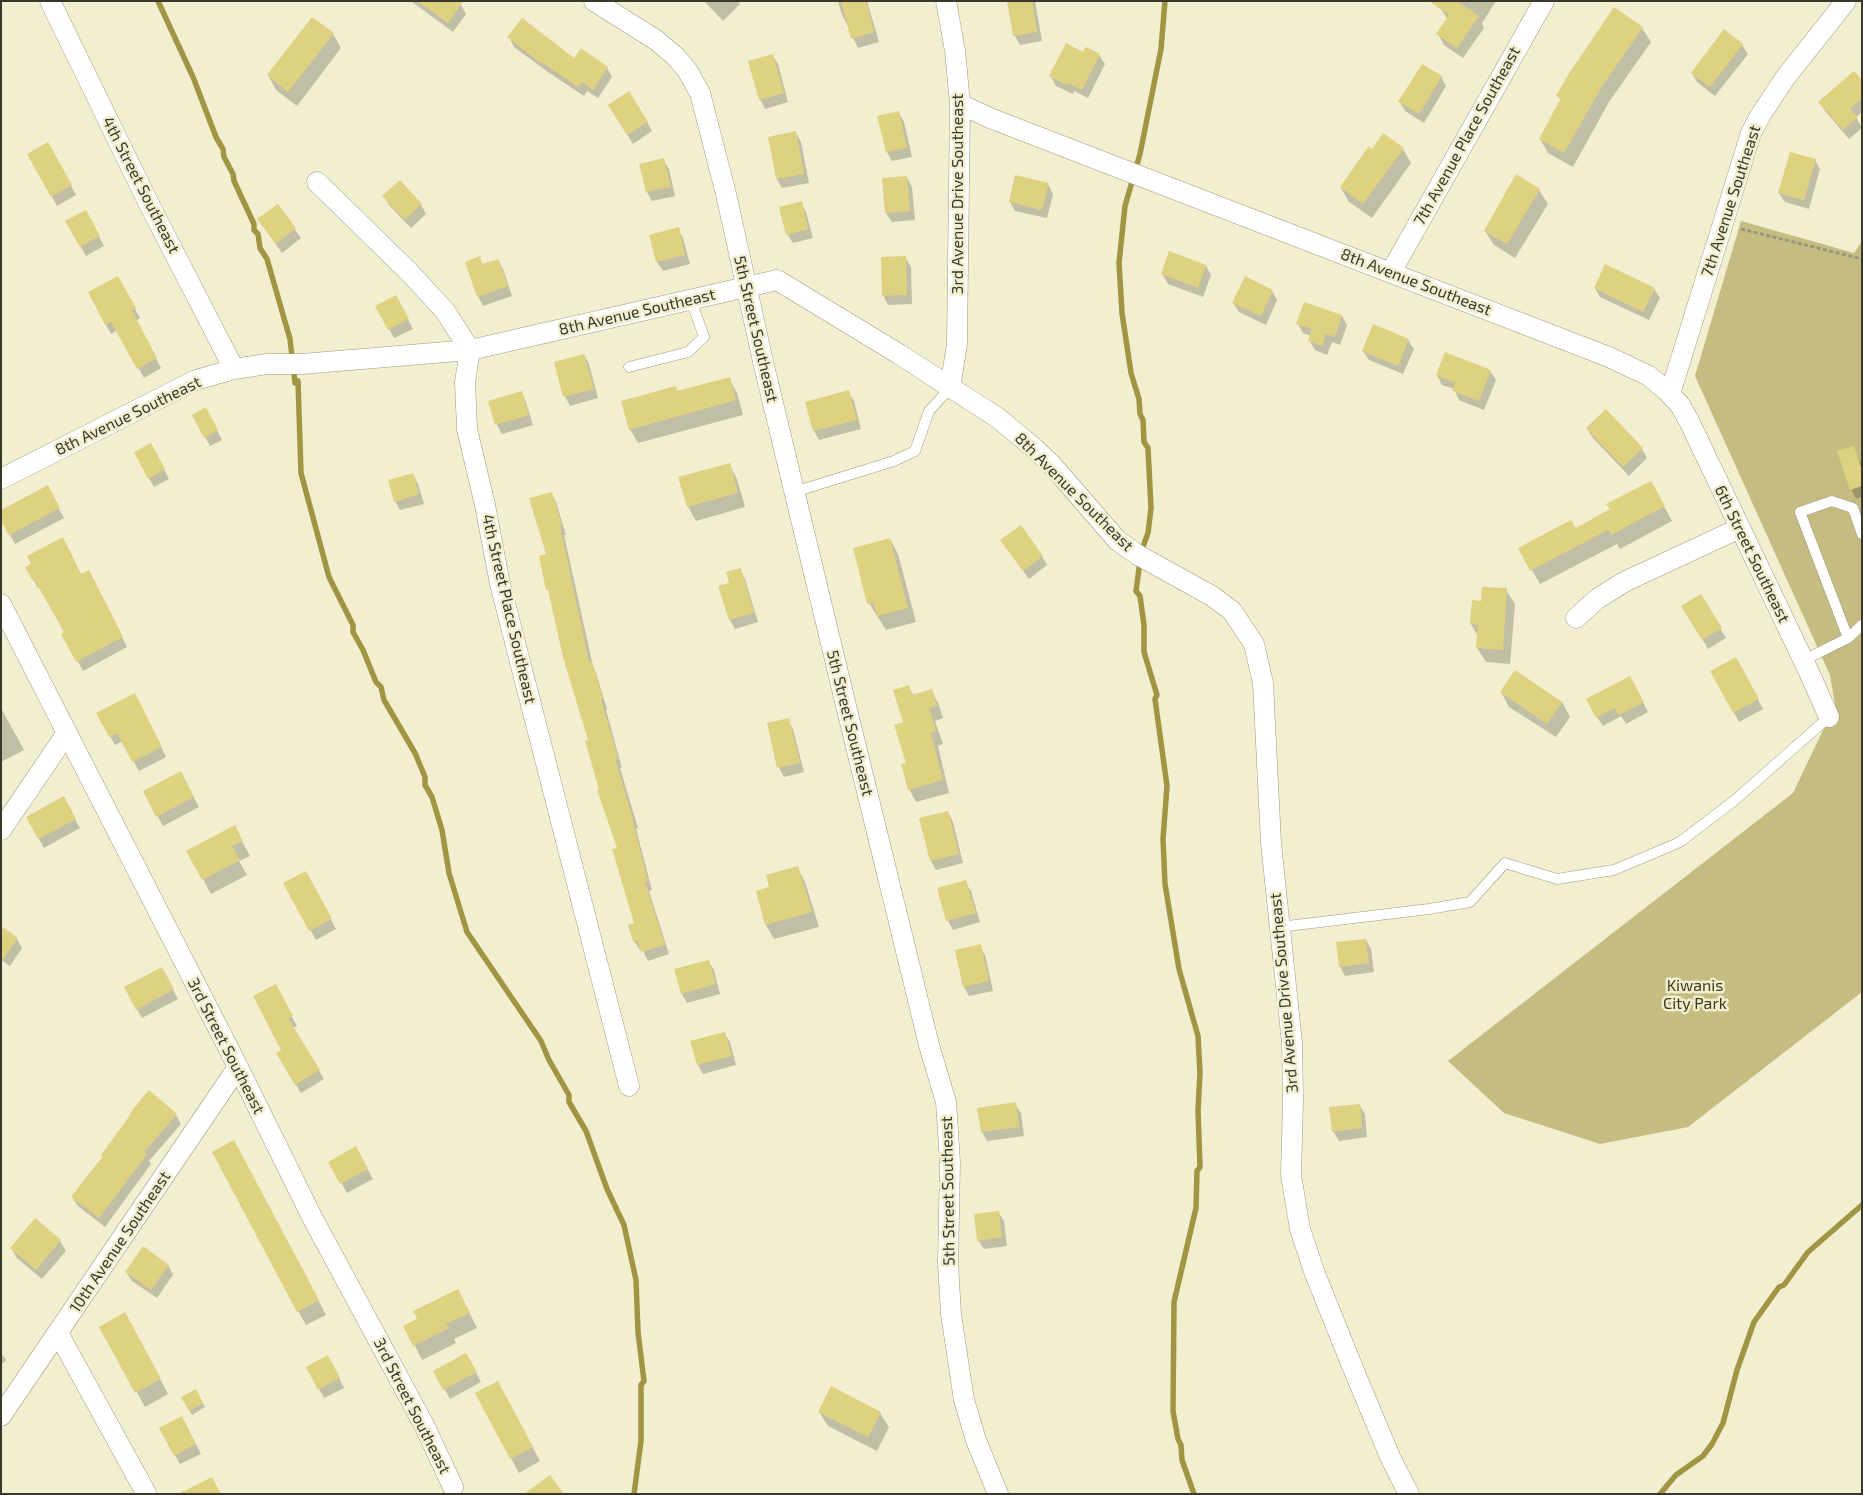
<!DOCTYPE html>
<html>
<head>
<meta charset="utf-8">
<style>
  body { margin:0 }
  #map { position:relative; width:1863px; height:1495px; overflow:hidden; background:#f2eed0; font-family:"Exo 2",sans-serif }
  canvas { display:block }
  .frame { position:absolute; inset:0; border:2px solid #3a382c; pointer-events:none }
</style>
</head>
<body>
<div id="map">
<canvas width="1863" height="1495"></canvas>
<div class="frame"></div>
</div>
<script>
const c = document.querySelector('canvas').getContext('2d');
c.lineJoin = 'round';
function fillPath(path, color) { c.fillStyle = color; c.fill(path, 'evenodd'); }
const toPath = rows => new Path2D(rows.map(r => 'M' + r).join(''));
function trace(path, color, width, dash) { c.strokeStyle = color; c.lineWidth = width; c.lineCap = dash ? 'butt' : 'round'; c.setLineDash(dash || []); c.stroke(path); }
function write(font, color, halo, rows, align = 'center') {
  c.font = font + ' "Exo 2",sans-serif'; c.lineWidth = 5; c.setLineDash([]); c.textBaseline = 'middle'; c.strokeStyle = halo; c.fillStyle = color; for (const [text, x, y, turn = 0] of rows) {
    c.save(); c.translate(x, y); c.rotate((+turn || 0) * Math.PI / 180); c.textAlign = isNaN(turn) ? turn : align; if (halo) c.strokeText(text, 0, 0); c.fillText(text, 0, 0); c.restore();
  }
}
const green = toPath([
  [1741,221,1854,253,1862,241,1862,992,1688,1127,1600,1144,1504,1113,1448,1061,1793,793,1835,705,1830,675,1695,376]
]);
const shadow = toPath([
  [411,1,456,1,461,5,466,14,453,32],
  [704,1,739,1,740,4,723,21],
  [838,1,867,1,879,42,858,48,841,12],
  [1009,1,1035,1,1042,41,1020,45,1015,36],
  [1446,1,1496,1,1482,23,1484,28,1463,58,1444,45,1438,34,1448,20,1441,9],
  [1642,28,1651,42,1609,102,1573,167,1548,153,1540,139,1561,101,1558,96],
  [1724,31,1742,45,1748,54,1715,96,1697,82,1692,73],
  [333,34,341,48,297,106,276,90,268,75],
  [509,37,574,60,607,68,612,77,598,98,587,91,584,96,548,72,514,47],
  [1084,54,1099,55,1105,64,1088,98,1074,91,1073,94,1056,86,1051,76],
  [772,55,778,64,788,102,765,109,760,99],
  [1441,76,1446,86,1424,123,1405,111,1400,102],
  [1862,81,1862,112,1856,117,1862,128,1849,139,1825,111,1820,102],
  [899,113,904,122,912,157,892,161,887,152,879,117],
  [615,115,647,122,652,131,633,144],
  [796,133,801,142,809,183,782,188,777,179,769,138],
  [48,144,76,195,57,206,29,155],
  [1403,149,1411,163,1372,218,1349,202,1341,188,1372,150],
  [663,160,669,169,675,196,652,201,647,192,641,165],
  [1815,160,1820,169,1809,209,1785,202,1779,193],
  [907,177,912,187,915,220,892,222,886,213,884,179],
  [1048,184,1053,194,1047,218,1015,211,1010,202],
  [1539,190,1548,204,1515,258,1494,245,1485,231],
  [384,196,421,205,426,214,411,228,389,205],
  [801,203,806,212,813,238,793,243,787,234],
  [277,206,301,238,282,253,259,220],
  [91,221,104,246,86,256,67,222],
  [678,229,683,238,690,264,663,271,657,262,651,236],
  [905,257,911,267,912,304,888,305,883,295],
  [479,258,483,265,498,260,503,269,512,296,483,306,478,296],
  [1206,266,1211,275,1203,297,1168,284,1162,274],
  [118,277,140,318,136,321,161,368,144,378,118,330,111,334,89,293],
  [1595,288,1654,289,1660,298,1649,320,1600,297],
  [1272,291,1277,300,1266,325,1239,312,1233,303],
  [401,306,413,329,394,338,389,329],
  [1342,316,1347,325,1340,345,1332,342,1327,355,1315,350,1310,341,1311,336,1303,333,1298,324],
  [1408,340,1414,349,1403,374,1369,360,1363,351],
  [584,355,589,364,598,398,570,406,565,396],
  [1490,371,1496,380,1484,410,1459,400,1454,389,1442,385,1437,375],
  [729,378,737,393,743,415,638,443,630,429,675,388,678,392],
  [521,392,526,402,533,425,502,434,497,425,490,402],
  [848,392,854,401,861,429,819,440,814,431],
  [206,409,222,440,210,446,194,416],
  [1587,429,1642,449,1647,458,1629,476,1593,438],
  [1853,447,1862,466,1862,497,1856,499,1851,489],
  [156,454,169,479,154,487,149,478],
  [729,464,737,479,745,507,696,521,688,507],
  [413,474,418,484,424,504,400,510,395,501],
  [47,487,64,518,15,544,1,519],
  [551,493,556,502,566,535,564,535,593,666,596,673,607,709,606,710,622,768,620,768,638,828,636,829,652,890,649,891,669,954,648,961,642,949,640,950,634,941,635,924,618,849,598,790,600,790,590,741,551,595,548,590,547,555],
  [1659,497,1672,521,1620,549,1617,544,1540,584,1520,549,1576,530],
  [890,539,898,554,916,622,886,630,869,603],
  [1002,541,1042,556,1047,565,1029,579],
  [68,548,81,575,93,580,127,647,83,671,63,634,65,633,40,587,38,588,33,579],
  [740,569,745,579,758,622,735,629,730,620,730,584],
  [1506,590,1515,604,1510,664,1486,662,1477,648,1478,636,1471,624,1482,602],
  [1700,595,1726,638,1708,649,1683,606],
  [1735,658,1763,709,1739,722,1712,671],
  [908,686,914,696,931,690,938,703,943,718,935,721,943,744,938,746,949,793,916,802,909,789,905,723],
  [1635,687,1648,712,1626,724,1621,716,1603,726,1597,717],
  [1501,692,1562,702,1570,717,1556,737,1509,707],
  [140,704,166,757,139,771,123,741,115,745,110,736],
  [1,708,24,750,1,762],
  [788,720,793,729,804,772,784,777,779,768],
  [185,782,199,807,163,826,144,791],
  [63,798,80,828,44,848,27,817],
  [948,812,953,822,963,863,936,870,931,861,921,819],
  [234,827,250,856,239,861,247,875,211,894,188,851],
  [797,867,805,882,819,927,774,939,766,925,757,892,771,888],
  [305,872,336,929,316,940,285,884],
  [965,882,971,891,980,922,953,930,948,921,939,889],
  [17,939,22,948,10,966,1,960],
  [1366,940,1371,949,1374,972,1345,976,1340,966],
  [980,946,985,955,993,991,969,996,964,987,956,951],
  [708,961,714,970,720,994,687,1003,682,994,675,970],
  [161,968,178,999,142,1018,125,988],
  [275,986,297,1026,293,1028,324,1079,301,1093,277,1054,283,1050],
  [724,1033,730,1042,736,1065,703,1074,698,1065,692,1042],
  [1015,1104,1021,1113,1024,1136,987,1141,982,1132],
  [1359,1105,1365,1114,1367,1137,1339,1141,1333,1131],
  [176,1115,181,1124,149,1161,151,1164,105,1227,78,1206,72,1197,104,1157,102,1155],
  [242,1156,326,1315,306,1325,298,1311],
  [361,1157,373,1179,347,1193,330,1162],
  [998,1212,1004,1221,1007,1246,984,1249,978,1240],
  [35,1220,60,1241,66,1251,42,1279,17,1258,11,1248],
  [168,1265,173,1275,157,1298,132,1281,126,1272],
  [458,1290,477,1328,454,1339,456,1343,422,1360,405,1326,418,1320],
  [101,1327,133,1328,168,1394,145,1407],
  [1,1353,6,1360,1,1365],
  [466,1354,481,1382,450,1399,435,1371],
  [333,1366,344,1388,324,1398,319,1389],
  [196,1391,205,1407,192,1415,183,1398],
  [506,1397,540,1461,519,1473,511,1458],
  [819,1412,880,1413,889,1427,877,1451,828,1426],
  [187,1427,201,1454,180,1464,175,1455]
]);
const stream = toPath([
  [158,1,193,77,216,137,223,149,224,157,233,174,234,181,254,224,254,230,258,234,260,248,267,259,290,339,295,383,298,381,301,473,329,577,353,625,353,632,363,650,376,682,381,687,384,700,415,753,425,777,425,785,432,797,442,830,449,873,467,932,541,1041,549,1060,569,1095,569,1102,586,1131,607,1189,624,1225,636,1280,638,1332,644,1381,641,1385,641,1441,634,1494],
  [1141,552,1148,533,1151,508,1148,448,1144,442,1143,420,1140,414,1139,399,1131,373,1122,313,1119,263,1125,206,1140,154,1161,49,1165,1],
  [1140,561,1136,591,1140,596,1144,625,1144,652,1157,695,1155,699,1167,786,1163,839,1165,884,1179,969,1198,1036,1200,1073,1198,1110,1200,1167,1197,1171,1196,1208,1174,1302,1173,1411,1178,1439,1181,1445,1182,1460,1194,1494],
  [1660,1494,1676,1475,1703,1456,1712,1444,1723,1423,1737,1370,1754,1322,1779,1287,1784,1285,1808,1252,1862,1205]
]);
const building = toPath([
  [417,1,463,1,448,23],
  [841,1,866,1,874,32,851,39],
  [1007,1,1032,1,1037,32,1013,36],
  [1429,1,1457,1,1479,16,1457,48,1436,34,1449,15],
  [1614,7,1643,27,1601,88,1564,153,1539,139,1561,98,1556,96,1568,75],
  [312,17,334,33,288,92,267,75],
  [522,18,574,58,581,48,608,67,593,90,582,82,578,87,543,63,542,64,507,37],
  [1724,29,1743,44,1710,87,1691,73],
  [1066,43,1083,52,1086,47,1100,54,1082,90,1069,83,1067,85,1049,76],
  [773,54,784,93,759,100,748,61],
  [1422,64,1442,76,1419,114,1398,102],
  [1854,71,1862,80,1862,99,1850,109,1858,117,1843,130,1818,102],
  [629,91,648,122,627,135,608,105],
  [899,111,907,148,886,152,877,116],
  [796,131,804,174,776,179,768,137],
  [1383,133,1404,148,1363,204,1340,187,1369,146,1372,149],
  [48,142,72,185,51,197,27,154],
  [1790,152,1816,159,1804,200,1778,193],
  [664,158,671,187,646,192,639,164],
  [1516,174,1540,189,1507,244,1484,231],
  [1015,175,1049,183,1042,210,1009,202],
  [907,176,910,211,885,213,882,178],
  [400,180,422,204,405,220,382,196],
  [802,201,808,229,786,235,779,207],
  [278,204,296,228,276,244,257,219],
  [86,210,100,236,80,247,65,221],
  [679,227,685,255,656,262,649,235],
  [1169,251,1206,265,1198,288,1161,274],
  [480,256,482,264,498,259,508,286,477,297,465,262],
  [906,256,907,295,882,296,881,257],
  [1605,264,1655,288,1643,312,1594,288],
  [118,276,136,308,132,311,157,358,137,369,111,322,105,325,88,292],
  [1245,276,1273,290,1261,316,1232,303],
  [396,295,409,319,388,330,375,306],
  [1304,302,1342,315,1335,337,1326,334,1322,346,1308,341,1312,329,1296,324],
  [1373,324,1409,339,1398,366,1362,351],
  [1445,352,1491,370,1479,401,1452,391,1455,383,1436,375],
  [584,354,594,389,563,397,554,362],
  [730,377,736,400,629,430,621,401,676,386,677,391],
  [849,390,857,420,813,431,805,402],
  [522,391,529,415,495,425,488,401],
  [206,407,218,430,204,438,192,415],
  [1606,409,1643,448,1623,467,1586,428],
  [151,443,165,469,148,479,134,452],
  [1854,446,1862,470,1862,486,1850,490,1837,451],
  [730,463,738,493,687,507,678,477],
  [413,473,419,494,394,502,388,480],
  [1651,481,1665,506,1611,535,1608,530,1530,571,1518,548,1571,520,1576,528,1610,509,1606,504],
  [48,485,60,508,9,535,1,521,1,510],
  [552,492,562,526,560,526,589,662,592,662,603,699,601,700,618,758,615,759,633,819,632,819,648,881,645,882,665,945,641,952,637,940,633,942,628,925,634,923,612,849,617,848,597,790,599,789,585,741,588,740,563,657,548,590,546,590,539,556,546,554,529,498],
  [1021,525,1043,556,1023,571,1000,540],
  [63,537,81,574,89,570,123,637,76,662,61,634,64,632,34,579,32,580,25,567,31,564,27,556],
  [890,538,908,608,877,616,873,602,867,604,853,548],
  [741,568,754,613,729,620,718,586,729,583,726,572],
  [1482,587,1507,588,1503,650,1476,648,1478,625,1470,624,1472,600,1481,601],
  [1701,594,1722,628,1702,640,1681,606],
  [1736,657,1759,699,1733,713,1710,671],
  [1515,670,1562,702,1547,724,1500,692],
  [1630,676,1644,702,1619,715,1615,708,1596,718,1586,699],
  [909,685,912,695,932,689,937,706,929,708,936,731,931,733,943,780,908,790,901,764,906,763,894,725,903,722,893,690],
  [135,693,162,747,132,762,117,733,109,737,96,713],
  [789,718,800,763,777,768,767,723],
  [181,771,194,797,156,817,143,791],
  [64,796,76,819,38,839,26,817],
  [948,811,959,854,930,861,919,818],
  [235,825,243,841,232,846,240,860,202,880,186,851],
  [798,866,812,912,765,925,756,891,769,887,766,875],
  [306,871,332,919,309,931,283,883],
  [966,880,976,913,946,921,937,888],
  [1,926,18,938,1,962],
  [1366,939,1369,963,1339,967,1336,942],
  [981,944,989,981,963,987,955,950],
  [709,960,716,984,681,994,674,969],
  [162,967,174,989,136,1010,124,987],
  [276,984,293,1016,288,1018,320,1070,295,1085,276,1053,281,1050,253,996],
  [725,1032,732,1056,697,1065,690,1041],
  [149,1090,177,1114,144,1152,147,1154,99,1218,71,1197,103,1156,101,1155,131,1114,130,1113],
  [1016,1102,1019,1127,981,1132,977,1108],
  [1360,1104,1362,1128,1332,1132,1329,1107],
  [234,1140,319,1300,297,1312,212,1152],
  [356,1146,368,1169,340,1184,328,1162],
  [999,1211,1002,1237,977,1241,974,1214],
  [35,1218,61,1240,36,1270,10,1248],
  [143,1246,169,1265,151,1290,125,1272],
  [458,1289,470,1313,446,1324,449,1328,413,1346,403,1326,417,1319,413,1311],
  [125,1312,161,1379,135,1393,99,1327],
  [466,1353,477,1372,443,1390,433,1371],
  [328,1355,340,1378,318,1390,306,1367],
  [498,1381,533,1447,510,1459,475,1393],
  [831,1386,881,1412,868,1437,818,1412],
  [196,1389,203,1403,189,1411,181,1397],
  [182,1416,196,1444,174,1456,159,1428],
  [550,1475,564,1494,524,1494],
  [212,1477,221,1494,178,1494]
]);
const path = toPath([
  [1741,229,1862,259]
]);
const service = toPath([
  [629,367,688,352,704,337,691,300],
  [794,492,894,461,915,451,929,411,950,388],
  [1848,638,1800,512,1832,501,1853,508,1862,534],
  [1804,660,1848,638,1862,625],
  [1279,927,1429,909,1470,902,1505,863,1557,879,1614,870,1680,842,1735,800,1829,717]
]);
const minor = toPath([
  [50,1,149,204,234,369],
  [594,1,656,40,676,57,687,70,700,93,726,194,764,366,849,718,929,1045,946,1102,950,1162,948,1264,951,1314,964,1400,976,1440,998,1494],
  [946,1,955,51,960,104,957,344,950,388],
  [960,104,990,118,1101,161,1609,357,1649,376,1666,390,1680,405,1689,421,1808,670,1829,717],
  [317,182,410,273,445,311,470,350,465,382,467,429,485,505,500,584,629,1086],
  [1391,272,1544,1],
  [1670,394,1751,133,1760,116,1785,78,1846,1],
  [1,479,196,380,234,369,267,364,302,364,470,350,777,280,899,354,998,418,1034,448,1052,465,1117,540,1138,555,1212,596,1232,611,1254,644,1263,683,1271,843,1292,1043,1293,1102,1291,1175,1300,1229,1315,1274,1357,1378,1391,1459,1409,1494],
  [1,604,238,1067,312,1217,424,1425,453,1487],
  [1576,618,1597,599,1624,582,1740,528],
  [1,830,67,733],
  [58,1333,146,1493],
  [1,1416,238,1067]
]);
const streetNames = [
  ["7th Avenue Place Southeast",1467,136,-61],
  ["4th Street Southeast",141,185,63],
  ["3rd Avenue Drive Southeast",958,194,-90],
  ["7th Avenue Southeast",1731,201,-72],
  ["8th Avenue Southeast",1416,282,21],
  ["8th Avenue Southeast",637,312,-13],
  ["5th Street Southeast",756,329,77],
  ["8th Avenue Southeast",128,416,-26],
  ["8th Avenue Southeast",1074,492,45],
  ["6th Street Southeast",1752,554,64],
  ["4th Street Place Southeast",509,609,77],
  ["5th Street Southeast",850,723,76],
  ["3rd Avenue Drive Southeast",1284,993,-95],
  ["3rd Street Southeast",226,1046,63],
  ["5th Street Southeast",948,1191,-91],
  ["10th Avenue Southeast",120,1242,-56],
  ["3rd Street Southeast",412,1406,63]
];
const parkNames = [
  ["Kiwanis",1695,986],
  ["City Park",1695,1004]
];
fillPath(green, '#c5bc82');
fillPath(shadow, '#0003');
trace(stream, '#a19443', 5.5);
fillPath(building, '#ded180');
trace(service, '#9e997d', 11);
trace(minor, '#9e997d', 21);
trace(path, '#989580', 3, [4, 2.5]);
trace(service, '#fff', 10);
trace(minor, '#fff', 20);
write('16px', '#3a382c', '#f2eed0', streetNames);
write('16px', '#3e3815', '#f2eed0', parkNames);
</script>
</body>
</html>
